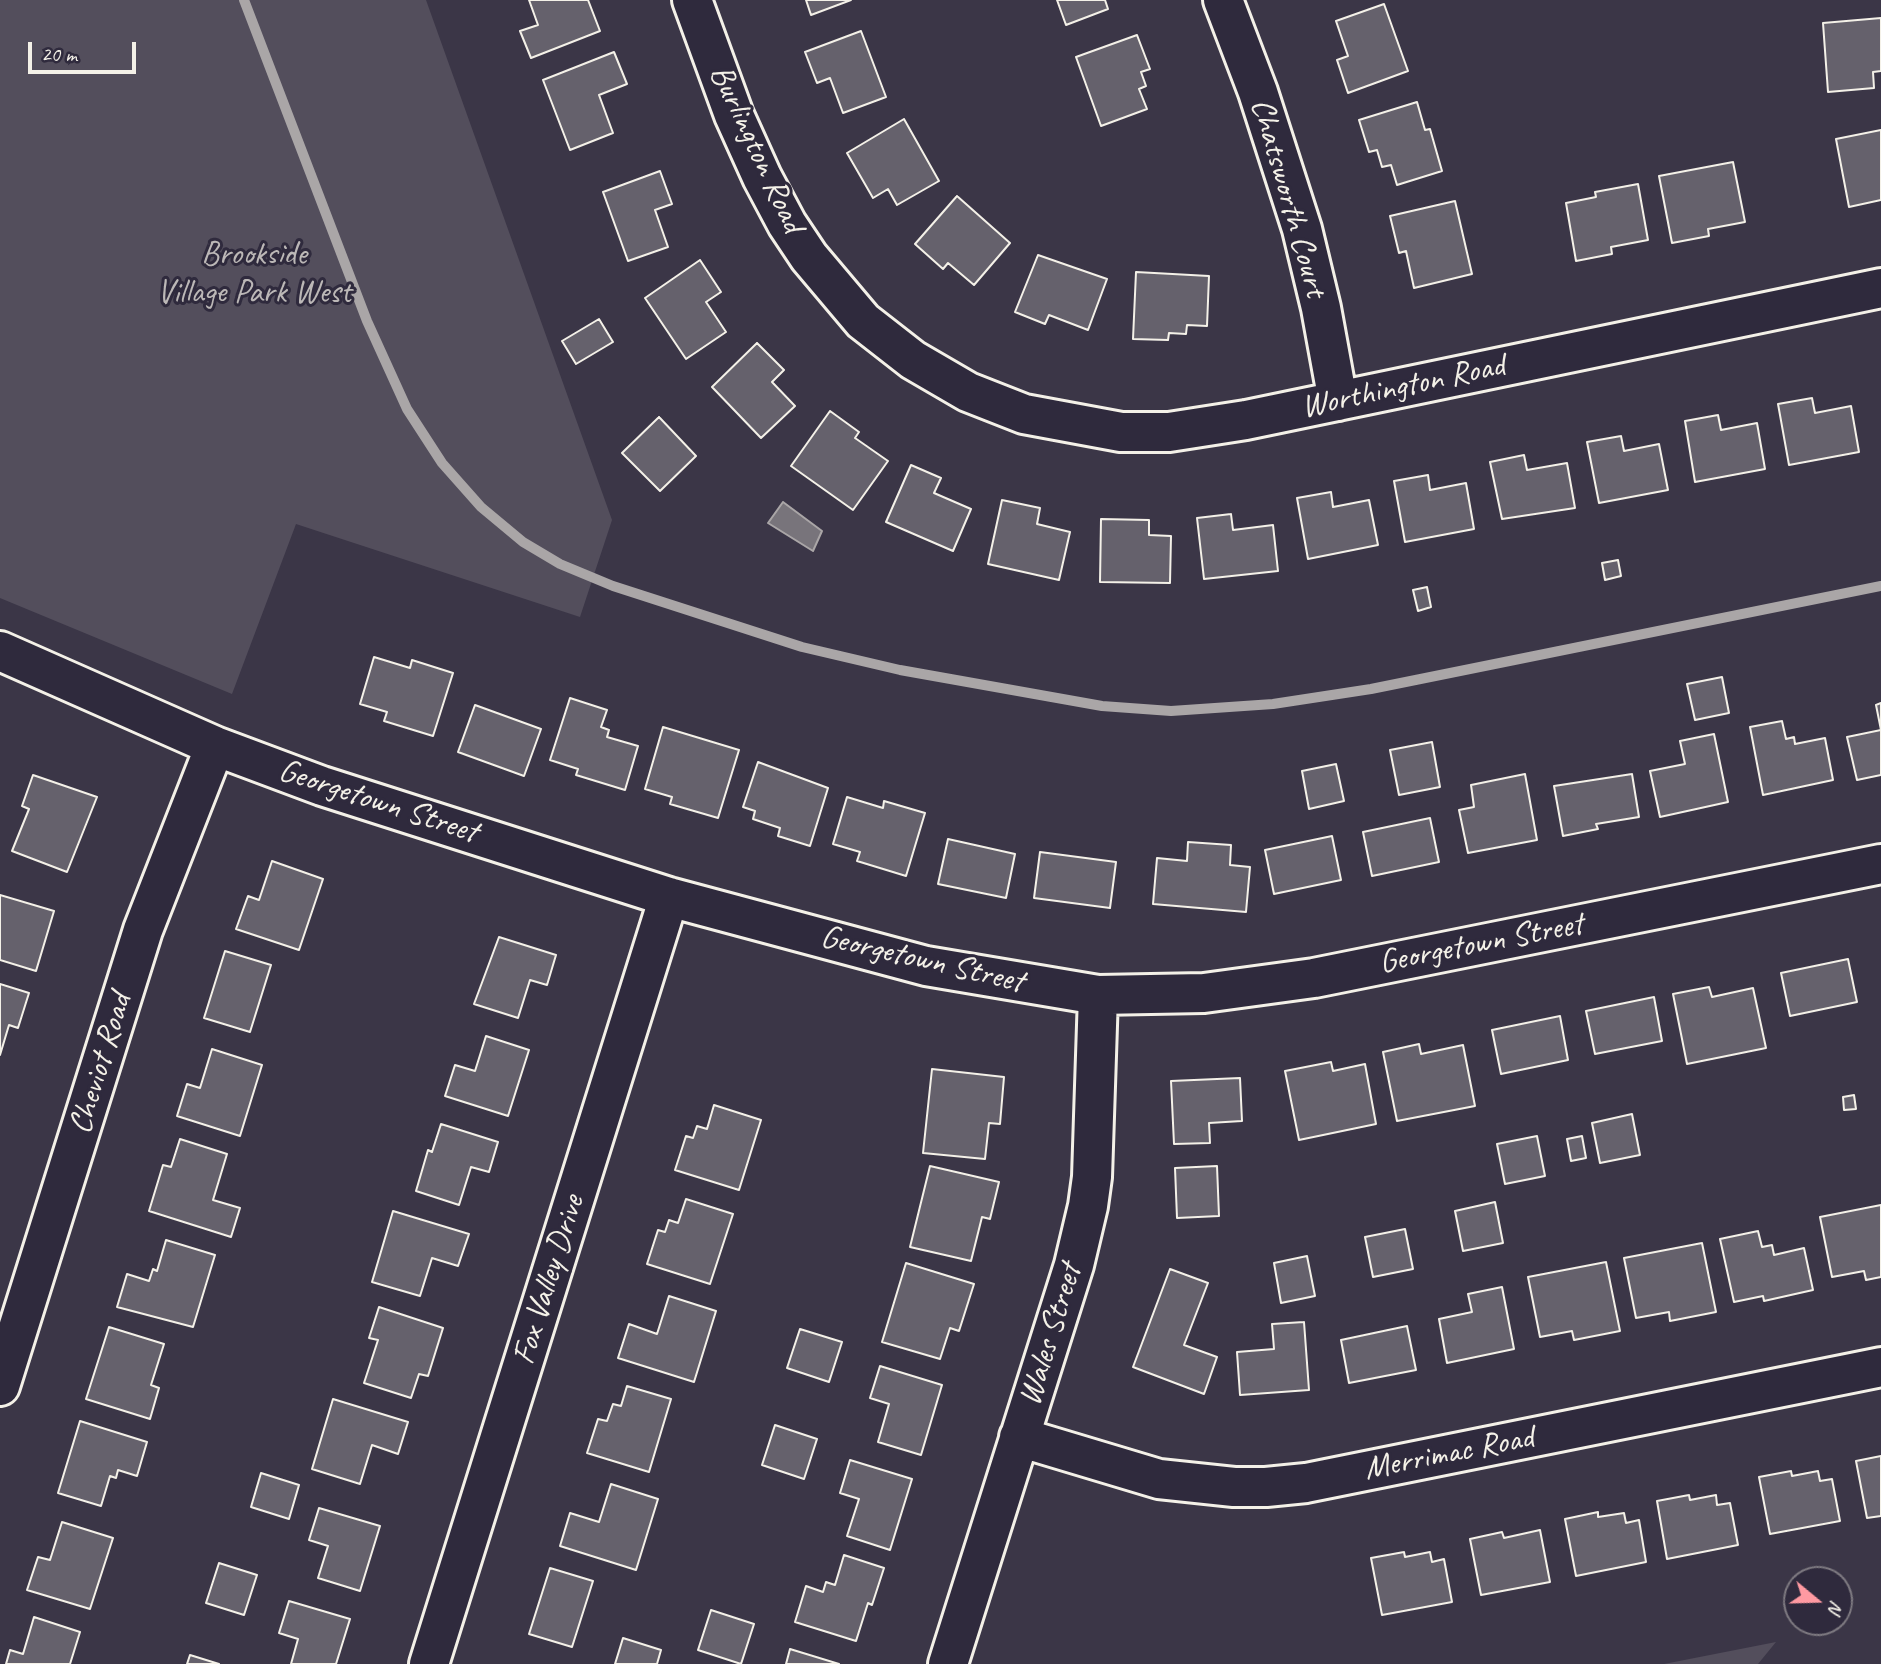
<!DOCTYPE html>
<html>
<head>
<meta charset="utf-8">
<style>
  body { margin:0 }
  #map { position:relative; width:1881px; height:1664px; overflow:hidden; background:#3b3647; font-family:Caveat,sans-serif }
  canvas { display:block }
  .north { position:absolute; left:1783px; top:1566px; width:70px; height:70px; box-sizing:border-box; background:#2f2a3d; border:2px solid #7e7a81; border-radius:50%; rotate:109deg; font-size:19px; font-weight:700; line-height:28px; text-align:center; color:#f4f1e8 }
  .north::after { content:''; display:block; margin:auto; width:24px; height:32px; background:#ff9aa2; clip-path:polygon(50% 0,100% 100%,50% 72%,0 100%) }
  .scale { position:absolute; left:28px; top:42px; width:108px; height:32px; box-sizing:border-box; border:4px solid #f4f1e8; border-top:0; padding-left:9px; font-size:21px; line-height:24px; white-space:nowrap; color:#f4f1e8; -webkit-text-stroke:5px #2f2a3d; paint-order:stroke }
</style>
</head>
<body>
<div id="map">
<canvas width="1881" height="1664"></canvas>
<div class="north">N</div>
<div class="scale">20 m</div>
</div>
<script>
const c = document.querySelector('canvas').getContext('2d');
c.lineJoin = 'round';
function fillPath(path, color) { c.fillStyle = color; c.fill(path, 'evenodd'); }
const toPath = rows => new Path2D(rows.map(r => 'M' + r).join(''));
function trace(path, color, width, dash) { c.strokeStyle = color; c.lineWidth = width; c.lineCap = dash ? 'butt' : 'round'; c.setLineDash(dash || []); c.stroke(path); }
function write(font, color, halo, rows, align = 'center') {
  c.font = font + ' Caveat,sans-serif'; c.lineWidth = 6; c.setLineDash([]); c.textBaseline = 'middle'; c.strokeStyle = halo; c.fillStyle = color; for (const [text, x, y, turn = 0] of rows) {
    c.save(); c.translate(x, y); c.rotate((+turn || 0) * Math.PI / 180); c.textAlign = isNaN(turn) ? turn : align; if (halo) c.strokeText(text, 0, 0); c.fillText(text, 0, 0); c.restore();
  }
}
const green = toPath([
  [0,0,426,0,612,520,580,617,296,524,232,694,0,598],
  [1776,1642,1758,1664,1664,1664]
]);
const water = toPath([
  [783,502,822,531,813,551,768,523,783,502]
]);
const stream = toPath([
  [244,0,367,321,407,409,442,463,481,507,523,542,560,564,613,586,802,647,900,670,1102,706,1171,711,1273,704,1371,689,1881,586]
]);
const building = toPath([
  [529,0,588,0,600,31,531,58,520,31,538,25,529,0],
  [806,0,851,0,811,15,806,0],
  [1057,0,1105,0,1108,9,1066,25,1057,0],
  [1384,4,1408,71,1348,93,1337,60,1348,56,1336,21,1384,4],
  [1881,18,1881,71,1873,72,1874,88,1828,92,1823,23,1881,18],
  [861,31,886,97,843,113,830,78,817,83,805,52,861,31],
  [1137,35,1150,69,1141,72,1146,86,1139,89,1147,109,1101,126,1076,57,1137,35],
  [614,52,627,84,599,95,613,133,570,150,543,80,614,52],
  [1417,102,1425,130,1430,129,1442,171,1397,185,1391,165,1382,167,1377,150,1369,152,1359,120,1417,102],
  [904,119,939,181,897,205,888,189,873,198,847,153,904,119],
  [1881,130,1881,200,1849,207,1836,139,1881,130],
  [1733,162,1745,222,1708,229,1709,236,1672,243,1659,176,1733,162],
  [660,171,672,204,655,210,668,247,628,261,603,192,660,171],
  [1638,184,1648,240,1611,247,1612,254,1576,261,1566,203,1596,197,1595,192,1638,184],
  [957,196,1010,243,974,285,948,263,943,269,915,244,957,196],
  [1455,201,1472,274,1414,288,1406,251,1399,253,1390,216,1455,201],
  [1038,255,1107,279,1088,330,1049,315,1045,324,1015,312,1038,255],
  [700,260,721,292,706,302,726,332,686,359,645,298,700,260],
  [1136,272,1209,276,1207,326,1187,325,1186,334,1169,333,1168,340,1133,339,1136,272],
  [599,319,613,342,576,364,562,341,599,319],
  [757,343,784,370,772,382,795,406,761,438,712,387,757,343],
  [1812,398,1815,413,1851,406,1859,452,1789,465,1778,404,1812,398],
  [830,411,859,432,855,438,888,461,853,510,791,466,830,411],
  [1718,415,1721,430,1757,423,1765,469,1695,482,1685,421,1718,415],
  [659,417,696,456,660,491,622,453,659,417],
  [1621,436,1624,451,1659,444,1668,490,1599,503,1587,442,1621,436],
  [1524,455,1527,470,1567,463,1575,508,1502,519,1490,462,1524,455],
  [911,465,941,478,934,493,971,509,953,551,886,522,911,465],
  [1428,475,1430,490,1466,483,1474,529,1405,542,1394,481,1428,475],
  [1331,492,1333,507,1369,500,1378,545,1308,559,1297,498,1331,492],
  [1002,500,1040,508,1037,524,1070,532,1059,580,988,564,1002,500],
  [1231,514,1233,530,1273,525,1278,571,1204,579,1197,518,1231,514],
  [1101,519,1149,520,1149,535,1171,536,1170,583,1100,582,1101,519],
  [1618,560,1621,576,1605,580,1602,563,1618,560],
  [1427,587,1431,607,1418,611,1413,590,1427,587],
  [374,657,410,668,412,660,453,673,433,736,384,721,387,712,360,704,374,657],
  [1722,677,1729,713,1695,720,1687,684,1722,677],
  [570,698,607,710,601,727,609,730,607,737,638,746,625,790,576,775,578,769,550,760,570,698],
  [1881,703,1881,775,1857,780,1847,737,1881,730,1876,705,1881,703],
  [475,705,541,729,524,776,458,752,475,705],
  [1782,721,1786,739,1794,737,1795,744,1825,738,1833,780,1763,795,1750,727,1782,721],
  [663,727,739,750,718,818,670,804,672,797,645,789,663,727],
  [1714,734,1728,802,1660,817,1650,771,1685,764,1680,741,1714,734],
  [1432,742,1440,787,1399,795,1390,750,1432,742],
  [758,762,828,788,810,846,778,836,780,828,753,819,755,811,743,807,758,762],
  [1336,764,1344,801,1309,809,1302,771,1336,764],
  [1525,774,1537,840,1468,853,1459,810,1474,807,1471,785,1525,774],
  [1632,774,1639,817,1596,824,1598,829,1563,836,1554,786,1632,774],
  [33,775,97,797,67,872,12,851,29,809,22,806,33,775],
  [847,797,883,808,884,801,925,813,906,876,857,861,860,852,833,844,847,797],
  [1430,818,1439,862,1372,876,1363,832,1430,818],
  [1332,836,1341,880,1274,894,1265,850,1332,836],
  [948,839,1015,854,1006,898,938,884,948,839],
  [1188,842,1231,845,1230,865,1250,867,1246,912,1153,904,1157,858,1187,861,1188,842],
  [1040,852,1116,862,1110,908,1034,898,1040,852],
  [272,861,323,879,299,950,236,929,248,896,259,900,272,861],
  [0,895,54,911,36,971,0,960,0,895],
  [499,937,556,955,547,985,530,980,518,1018,474,1004,499,937],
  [225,951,271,965,250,1032,204,1018,225,951],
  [1848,959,1857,1002,1790,1016,1781,973,1848,959],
  [0,984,29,993,18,1028,9,1025,0,1055,0,984],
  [1709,987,1712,997,1753,988,1766,1048,1687,1064,1673,994,1709,987],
  [1654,997,1662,1041,1595,1054,1586,1011,1654,997],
  [1560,1016,1568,1060,1501,1074,1492,1030,1560,1016],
  [486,1036,529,1050,508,1116,445,1096,455,1065,475,1071,486,1036],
  [1419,1044,1421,1054,1463,1045,1475,1106,1397,1121,1383,1052,1419,1044],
  [212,1049,262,1065,240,1136,177,1116,187,1084,200,1088,212,1049],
  [1331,1062,1333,1071,1365,1064,1376,1124,1299,1140,1285,1071,1331,1062],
  [932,1069,1004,1077,1000,1124,989,1123,985,1159,923,1153,932,1069],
  [1240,1078,1242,1121,1209,1123,1210,1143,1174,1144,1171,1081,1240,1078],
  [1854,1095,1856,1109,1844,1110,1843,1097,1854,1095],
  [714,1105,761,1120,739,1190,675,1170,686,1136,693,1138,697,1126,707,1129,714,1105],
  [1632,1114,1640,1155,1600,1163,1592,1123,1632,1114],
  [441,1124,498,1142,489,1172,471,1167,459,1205,416,1191,428,1150,432,1152,441,1124],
  [1537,1136,1545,1176,1505,1184,1497,1144,1537,1136],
  [1582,1136,1586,1158,1571,1161,1567,1139,1582,1136],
  [180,1139,227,1154,213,1200,240,1208,231,1237,149,1211,163,1165,171,1167,180,1139],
  [930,1166,999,1182,990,1219,982,1217,971,1261,910,1247,930,1166],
  [1217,1166,1219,1216,1177,1218,1175,1168,1217,1166],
  [686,1199,733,1214,710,1284,647,1264,658,1230,665,1232,669,1220,678,1223,686,1199],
  [1495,1202,1503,1243,1463,1251,1455,1211,1495,1202],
  [1881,1205,1881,1277,1866,1280,1864,1271,1832,1277,1820,1217,1881,1205],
  [393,1211,469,1234,458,1266,432,1258,420,1296,372,1282,393,1211],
  [1405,1229,1413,1269,1373,1277,1365,1237,1405,1229],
  [1758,1231,1762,1247,1772,1245,1774,1255,1804,1248,1813,1290,1764,1301,1763,1296,1734,1302,1720,1239,1758,1231],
  [166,1240,215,1255,193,1327,117,1307,127,1274,149,1281,153,1269,157,1271,166,1240],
  [1702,1243,1716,1312,1670,1321,1669,1312,1636,1318,1624,1258,1702,1243],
  [1307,1256,1315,1296,1281,1303,1274,1263,1307,1256],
  [1606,1262,1620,1331,1574,1340,1572,1331,1540,1337,1528,1277,1606,1262],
  [906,1263,974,1284,959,1331,950,1328,940,1359,882,1342,906,1263],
  [1170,1269,1208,1283,1184,1345,1217,1357,1204,1394,1133,1367,1170,1269],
  [1502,1287,1514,1349,1447,1363,1439,1319,1472,1312,1468,1294,1502,1287],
  [669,1296,716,1311,694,1382,618,1358,629,1324,657,1334,669,1296],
  [379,1307,443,1328,428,1376,419,1374,411,1398,364,1383,378,1340,369,1338,379,1307],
  [1304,1322,1309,1390,1240,1395,1237,1352,1274,1349,1272,1324,1304,1322],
  [1407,1326,1416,1370,1349,1383,1341,1340,1407,1326],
  [109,1327,164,1344,151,1385,159,1388,150,1419,86,1399,109,1327],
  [800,1329,842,1342,829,1382,787,1368,800,1329],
  [880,1366,942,1385,921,1455,878,1442,889,1404,870,1398,880,1366],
  [627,1386,671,1399,649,1472,587,1453,598,1419,607,1421,613,1404,621,1406,627,1386],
  [333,1399,408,1422,398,1454,372,1445,360,1484,312,1469,333,1399],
  [80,1421,147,1442,137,1476,118,1470,116,1478,110,1476,101,1506,58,1493,80,1421],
  [775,1425,817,1439,804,1479,762,1465,775,1425],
  [1881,1456,1881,1516,1867,1518,1856,1461,1881,1456],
  [850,1460,912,1479,890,1550,847,1536,859,1499,840,1493,850,1460],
  [1791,1471,1792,1476,1818,1471,1820,1481,1832,1479,1840,1521,1770,1534,1759,1477,1791,1471],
  [261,1473,299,1485,289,1519,251,1507,261,1473],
  [611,1484,658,1499,636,1570,560,1546,570,1513,599,1522,611,1484],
  [1689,1495,1690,1500,1716,1495,1717,1505,1730,1503,1738,1545,1667,1559,1657,1501,1689,1495],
  [319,1508,380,1526,360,1591,318,1578,328,1546,309,1540,319,1508],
  [1598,1512,1598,1517,1624,1513,1626,1523,1639,1520,1646,1562,1576,1576,1565,1519,1598,1512],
  [62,1522,113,1538,90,1609,27,1590,38,1557,50,1560,62,1522],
  [1540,1530,1550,1582,1481,1595,1470,1539,1502,1532,1504,1538,1540,1530],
  [1404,1552,1405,1557,1430,1552,1432,1562,1444,1559,1452,1602,1382,1615,1371,1558,1404,1552],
  [844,1555,884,1568,872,1605,868,1603,856,1641,795,1622,806,1586,823,1592,826,1582,835,1585,844,1555],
  [219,1563,257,1575,244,1615,206,1603,219,1563],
  [550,1568,593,1581,572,1647,529,1634,550,1568],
  [289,1601,350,1619,336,1664,291,1664,298,1639,279,1633,289,1601],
  [711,1610,754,1624,741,1664,698,1650,711,1610],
  [34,1617,80,1632,70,1664,6,1664,10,1650,23,1654,34,1617],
  [623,1638,661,1650,657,1664,615,1664,623,1638],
  [790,1649,839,1664,786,1664,790,1649],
  [190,1655,219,1664,187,1664,190,1655]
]);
const street = toPath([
  [692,0,734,115,762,177,787,224,809,257,863,321,913,360,968,392,1024,414,1121,432,1169,432,1246,420,1881,288],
  [1223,0,1258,92,1302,229,1321,308,1338,401],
  [0,651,215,746,322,786,669,897,926,966,1098,995,1204,993,1314,978,1881,864],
  [0,1386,143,930,215,746],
  [1019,1437,1159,1479,1234,1487,1266,1487,1306,1483,1881,1367],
  [429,1664,669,897],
  [948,1664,1074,1265,1088,1206,1092,1177,1098,995]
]);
const streetNames = [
  ["Burlington Road",756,149,65],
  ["Chatsworth Court",1288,198,74],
  ["Worthington Road",1403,387,-12],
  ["Georgetown Street",378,802,18],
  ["Georgetown Street",1481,944,-11],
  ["Georgetown Street",922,960,13],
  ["Cheviot Road",101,1064,-73],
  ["Fox Valley Drive",549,1280,-73],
  ["Wales Street",1051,1335,-73],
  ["Merrimac Road",1449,1454,-11]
];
const parkNames = [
  ["Brookside",254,255],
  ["Village Park West",254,293]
];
fillPath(green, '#534e5c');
fillPath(water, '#78747b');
trace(water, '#aaa6a7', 2);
trace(stream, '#aaa6a7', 10);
fillPath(building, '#65616c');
trace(building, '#f4f1e8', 2);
trace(street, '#f4f1e8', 44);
trace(street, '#2f2a3d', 38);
write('33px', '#f4f1e8', '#2f2a3d', streetNames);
write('33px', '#bcb8b7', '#2f2a3d', parkNames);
</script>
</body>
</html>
